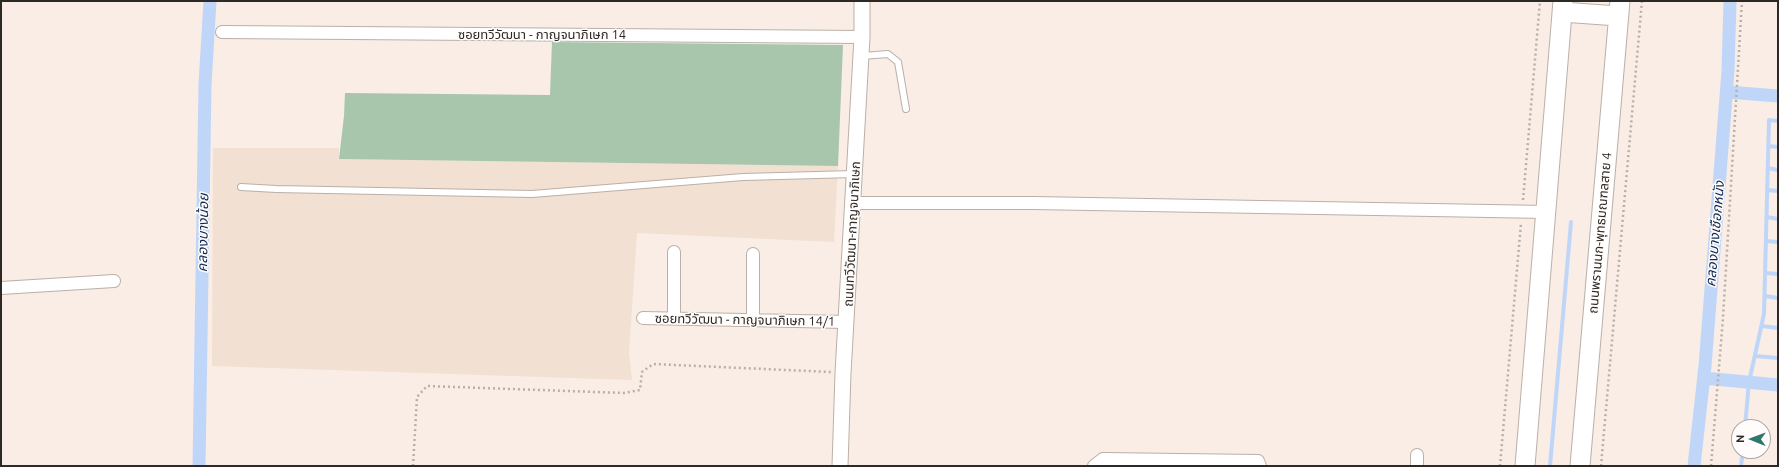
<!DOCTYPE html>
<html>
<head>
<meta charset="utf-8">
<style>
  body { margin:0 }
  #map { position:relative; width:1779px; height:467px; overflow:hidden; background:#f9ede5; font-family:Ubuntu,sans-serif }
  canvas { display:block }
  .frame { position:absolute; inset:0; border:2px solid #2d2925; pointer-events:none }
  .north { position:absolute; left:1731px; top:419px; width:40px; height:40px; box-sizing:border-box; background:#fffcfb; border:1px solid #aba8a5; border-radius:50%; rotate:271deg; font-size:11px; font-weight:700; line-height:16px; text-align:center; color:#2d2925 }
  .north::after { content:''; display:block; margin:auto; width:14px; height:18px; background:#2f766d; clip-path:polygon(50% 0,100% 100%,50% 72%,0 100%) }
</style>
</head>
<body>
<div id="map">
<canvas width="1779" height="467"></canvas>
<div class="frame"></div>
<div class="north">N</div>
</div>
<script>
const c = document.querySelector('canvas').getContext('2d');
c.lineJoin = 'round';
function fillPath(path, color) { c.fillStyle = color; c.fill(path, 'evenodd'); }
const toPath = rows => new Path2D(rows.map(r => 'M' + r).join(''));
function trace(path, color, width, dash) { c.strokeStyle = color; c.lineWidth = width; c.lineCap = dash ? 'butt' : 'round'; c.setLineDash(dash || []); c.stroke(path); }
function write(font, color, halo, rows, align = 'center') {
  c.font = font + ' Ubuntu,"Noto Sans Thai",sans-serif'; c.lineWidth = 3; c.setLineDash([]); c.textBaseline = 'middle'; c.strokeStyle = halo; c.fillStyle = color; for (const [text, x, y, turn = 0] of rows) {
    c.save(); c.translate(x, y); c.rotate((+turn || 0) * Math.PI / 180); c.textAlign = isNaN(turn) ? turn : align; if (halo) c.strokeText(text, 0, 0); c.fillText(text, 0, 0); c.restore();
  }
}
const built = toPath([
  [213,148,339,148,339,159,838,166,834,242,637,233,629,353,632,380,212,366]
]);
const green = toPath([
  [552,42,843,45,838,166,339,159,344,116,345,93,550,95]
]);
const stream = toPath([
  [1768,146,1778,147],
  [1768,168,1778,170],
  [1767,190,1778,191],
  [1767,217,1778,219],
  [1766,241,1778,242],
  [1765,273,1778,274],
  [1765,296,1778,298],
  [1762,326,1778,328],
  [1755,356,1778,358],
  [1745,427,1749,382,1764,314,1769,120,1778,121],
  [1550,466,1571,222],
  [1741,466,1743,451]
]);
const canal = toPath([
  [1727,92,1778,96],
  [1704,378,1778,385],
  [199,466,205,84,210,1],
  [1694,466,1705,366,1728,71,1730,1]
]);
const path = toPath([
  [1523,200,1540,1],
  [413,466,417,397,427,386,624,393,640,390,642,372,653,364,831,372],
  [1500,466,1521,223],
  [1601,466,1642,1],
  [1711,466,1723,318,1742,1]
]);
const service = toPath([
  [862,56,888,54,898,62,906,109],
  [241,187,276,189,532,194,743,177,854,174]
]);
const minor = toPath([
  [222,32,862,37],
  [854,203,1033,203,1546,212],
  [674,252,674,318],
  [1,288,114,281],
  [643,318,846,322],
  [753,320,753,254],
  [1094,466,1103,459,1258,461,1260,466],
  [1417,466,1417,455]
]);
const tertiary = toPath([
  [840,466,843,373,862,37,862,1]
]);
const primary = toPath([
  [1562,12,1618,16],
  [1525,466,1563,1],
  [1580,466,1620,1]
]);
const streetNames = [
  ["ซอยทวีวัฒนา - กาญจนาภิเษก 14",542,35],
  ["ถนนพรานนก-พุทธมณฑลสาย 4",1600,233,-85],
  ["ถนนทวีวัฒนา-กาญจนาภิเษก",852,234,-87],
  ["ซอยทวีวัฒนา - กาญจนาภิเษก 14/1",745,320,1]
];
const waterNames = [
  ["คลองบางน้อย",203,233,-89],
  ["คลองบางเชือกหนัง",1715,234,-85]
];
fillPath(built, '#f2e0d2');
fillPath(green, '#a7c6ac');
trace(stream, '#bfd6f9', 4);
trace(canal, '#bfd6f9', 13);
trace(service, '#bab0a8', 8);
trace(minor, '#bab0a8', 14);
trace(tertiary, '#bab0a8', 17);
trace(primary, '#bab0a8', 21);
trace(path, '#b8afa8', 2.5, [2, 3]);
trace(service, '#fff', 6);
trace(minor, '#fff', 12);
trace(tertiary, '#fff', 15);
trace(primary, '#fff', 19);
write('13px', '#2d2925', '#fffcfb', streetNames);
write('italic 14px', '#0e2954', '#fffcfb', waterNames);
</script>
</body>
</html>
